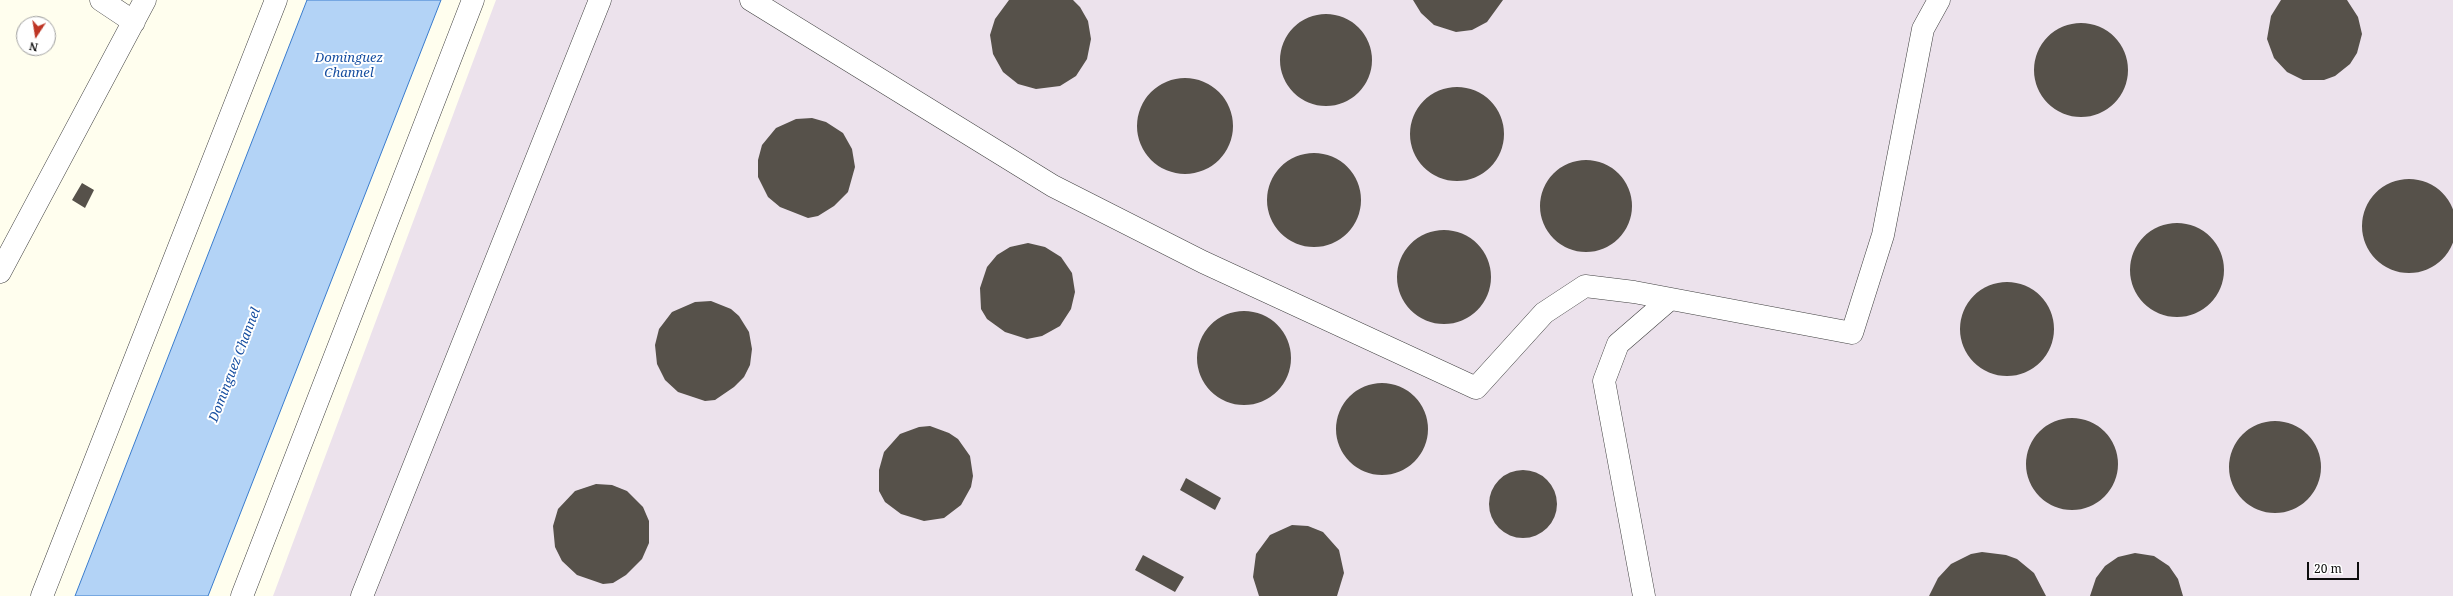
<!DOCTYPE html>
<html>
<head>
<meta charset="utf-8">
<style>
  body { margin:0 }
  #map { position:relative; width:2453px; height:596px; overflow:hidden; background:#fffeee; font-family:"Noto Serif",serif }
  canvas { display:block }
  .north { position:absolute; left:16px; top:16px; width:40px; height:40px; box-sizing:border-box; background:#fff; border:1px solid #9f9f9f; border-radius:50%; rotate:192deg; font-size:11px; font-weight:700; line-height:16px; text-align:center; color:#0e0e0e }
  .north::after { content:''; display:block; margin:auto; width:14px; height:18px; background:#be3625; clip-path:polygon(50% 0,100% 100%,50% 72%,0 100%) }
  .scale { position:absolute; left:2307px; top:562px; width:52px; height:18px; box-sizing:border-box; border:2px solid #0e0e0e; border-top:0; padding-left:5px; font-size:12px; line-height:14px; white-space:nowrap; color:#0e0e0e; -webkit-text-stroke:3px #fff; paint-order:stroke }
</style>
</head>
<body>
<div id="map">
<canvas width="2453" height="596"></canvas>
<div class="north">N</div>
<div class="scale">20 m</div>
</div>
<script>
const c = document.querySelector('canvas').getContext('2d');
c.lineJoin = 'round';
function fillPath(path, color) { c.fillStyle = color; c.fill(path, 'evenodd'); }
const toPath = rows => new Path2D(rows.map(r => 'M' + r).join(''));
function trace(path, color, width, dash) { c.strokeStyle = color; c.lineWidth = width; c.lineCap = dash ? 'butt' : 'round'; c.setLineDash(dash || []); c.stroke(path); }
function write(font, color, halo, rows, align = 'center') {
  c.font = font + ' "Noto Serif",serif'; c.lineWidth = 4; c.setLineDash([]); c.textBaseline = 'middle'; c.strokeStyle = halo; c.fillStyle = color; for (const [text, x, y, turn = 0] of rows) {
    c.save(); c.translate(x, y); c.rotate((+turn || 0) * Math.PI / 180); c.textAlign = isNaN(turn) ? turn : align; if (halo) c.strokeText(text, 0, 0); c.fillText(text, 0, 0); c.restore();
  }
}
const industrial = toPath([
  [496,0,2453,0,2453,596,273,596]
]);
const water = toPath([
  [307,0,441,0,208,596,75,596,307,0]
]);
const building = toPath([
  [1009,0,1073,0,1080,7,1088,21,1091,39,1087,59,1076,76,1060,86,1036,89,1018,84,1003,72,993,54,990,35,995,19],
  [1413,0,1503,0,1487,22,1472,30,1456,32,1434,25,1421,13],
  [2281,0,2347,0,2358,17,2362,34,2357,53,2350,64,2335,76,2324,80,2303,80,2287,72,2274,58,2267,39,2271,16],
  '1280 60a46 46 0 1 1 92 0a46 46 0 1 1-92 0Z',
  '2034 70a47 47 0 1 1 94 0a47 47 0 1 1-94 0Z',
  '1137 126a48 48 0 1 1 96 0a48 48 0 1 1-96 0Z',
  '1410 134a47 47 0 1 1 94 0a47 47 0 1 1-94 0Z',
  [812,118,826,122,843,133,852,149,855,167,848,192,834,206,818,216,808,218,780,207,768,197,758,177,758,160,762,145,776,128,796,119],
  '1267 200a47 47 0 1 1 94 0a47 47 0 1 1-94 0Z',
  '1540 206a46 46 0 1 1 92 0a46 46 0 1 1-92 0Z',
  '2362 226a47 47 0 1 1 94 0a47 47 0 1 1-94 0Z',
  [82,183,94,190,85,208,72,200],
  '2130 270a47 47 0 1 1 94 0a47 47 0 1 1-94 0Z',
  '1397 277a47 47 0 1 1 94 0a47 47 0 1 1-94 0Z',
  [1028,243,1045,247,1061,257,1072,273,1075,292,1071,309,1060,326,1042,336,1027,339,1005,332,987,319,981,309,980,288,987,267,997,255,1010,247],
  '1960 329a47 47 0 1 1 94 0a47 47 0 1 1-94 0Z',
  [711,301,731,309,739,316,749,332,752,349,750,365,744,377,734,387,715,400,705,401,678,392,665,380,657,364,655,345,659,329,672,312,695,302],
  '1197 358a47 47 0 1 1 94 0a47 47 0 1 1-94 0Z',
  '1336 429a46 46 0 1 1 92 0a46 46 0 1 1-92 0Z',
  '2026 464a46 46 0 1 1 92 0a46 46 0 1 1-92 0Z',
  '2229 467a46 46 0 1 1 92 0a46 46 0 1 1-92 0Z',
  [930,426,949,433,958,439,970,456,973,476,971,487,961,505,944,518,924,521,901,514,885,502,879,491,879,470,884,452,900,434,919,427],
  '1489 504a34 34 0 1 1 68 0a34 34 0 1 1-68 0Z',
  [1186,478,1221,498,1215,510,1180,490],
  [596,484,612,485,627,491,643,507,649,521,649,543,642,559,626,575,613,583,603,584,577,575,562,561,555,547,553,526,558,509,575,491],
  [1292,525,1308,526,1323,532,1339,550,1344,573,1337,596,1259,596,1253,577,1256,554,1270,535],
  [1982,552,2006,555,2017,559,2034,573,2046,596,1929,596,1938,578,1951,564,1971,554],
  [2135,553,2154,556,2169,566,2178,579,2183,596,2090,596,2096,578,2105,566,2118,557],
  [1143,555,1184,577,1175,592,1135,570]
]);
const minor = toPath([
  [101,0,134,22],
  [751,0,1053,186,1203,262,1476,388,1544,313,1585,286,1634,292,1852,333,1883,235,1923,29,1939,0],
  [0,272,145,0],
  [42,596,276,0],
  [242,596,473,0],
  [362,596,600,0],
  [1644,596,1604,381,1618,344,1670,299]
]);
const waterNames = [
  ["Dominguez",349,58],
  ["Channel",349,73],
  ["Dominguez Channel",235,365,-69]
];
fillPath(industrial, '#ece2ec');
fillPath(water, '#b3d3f6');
trace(water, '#3a7ccd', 1);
fillPath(building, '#56514a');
trace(minor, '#414141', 23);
trace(minor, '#fff', 22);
write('italic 13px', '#164ea0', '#fff', waterNames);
</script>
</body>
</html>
